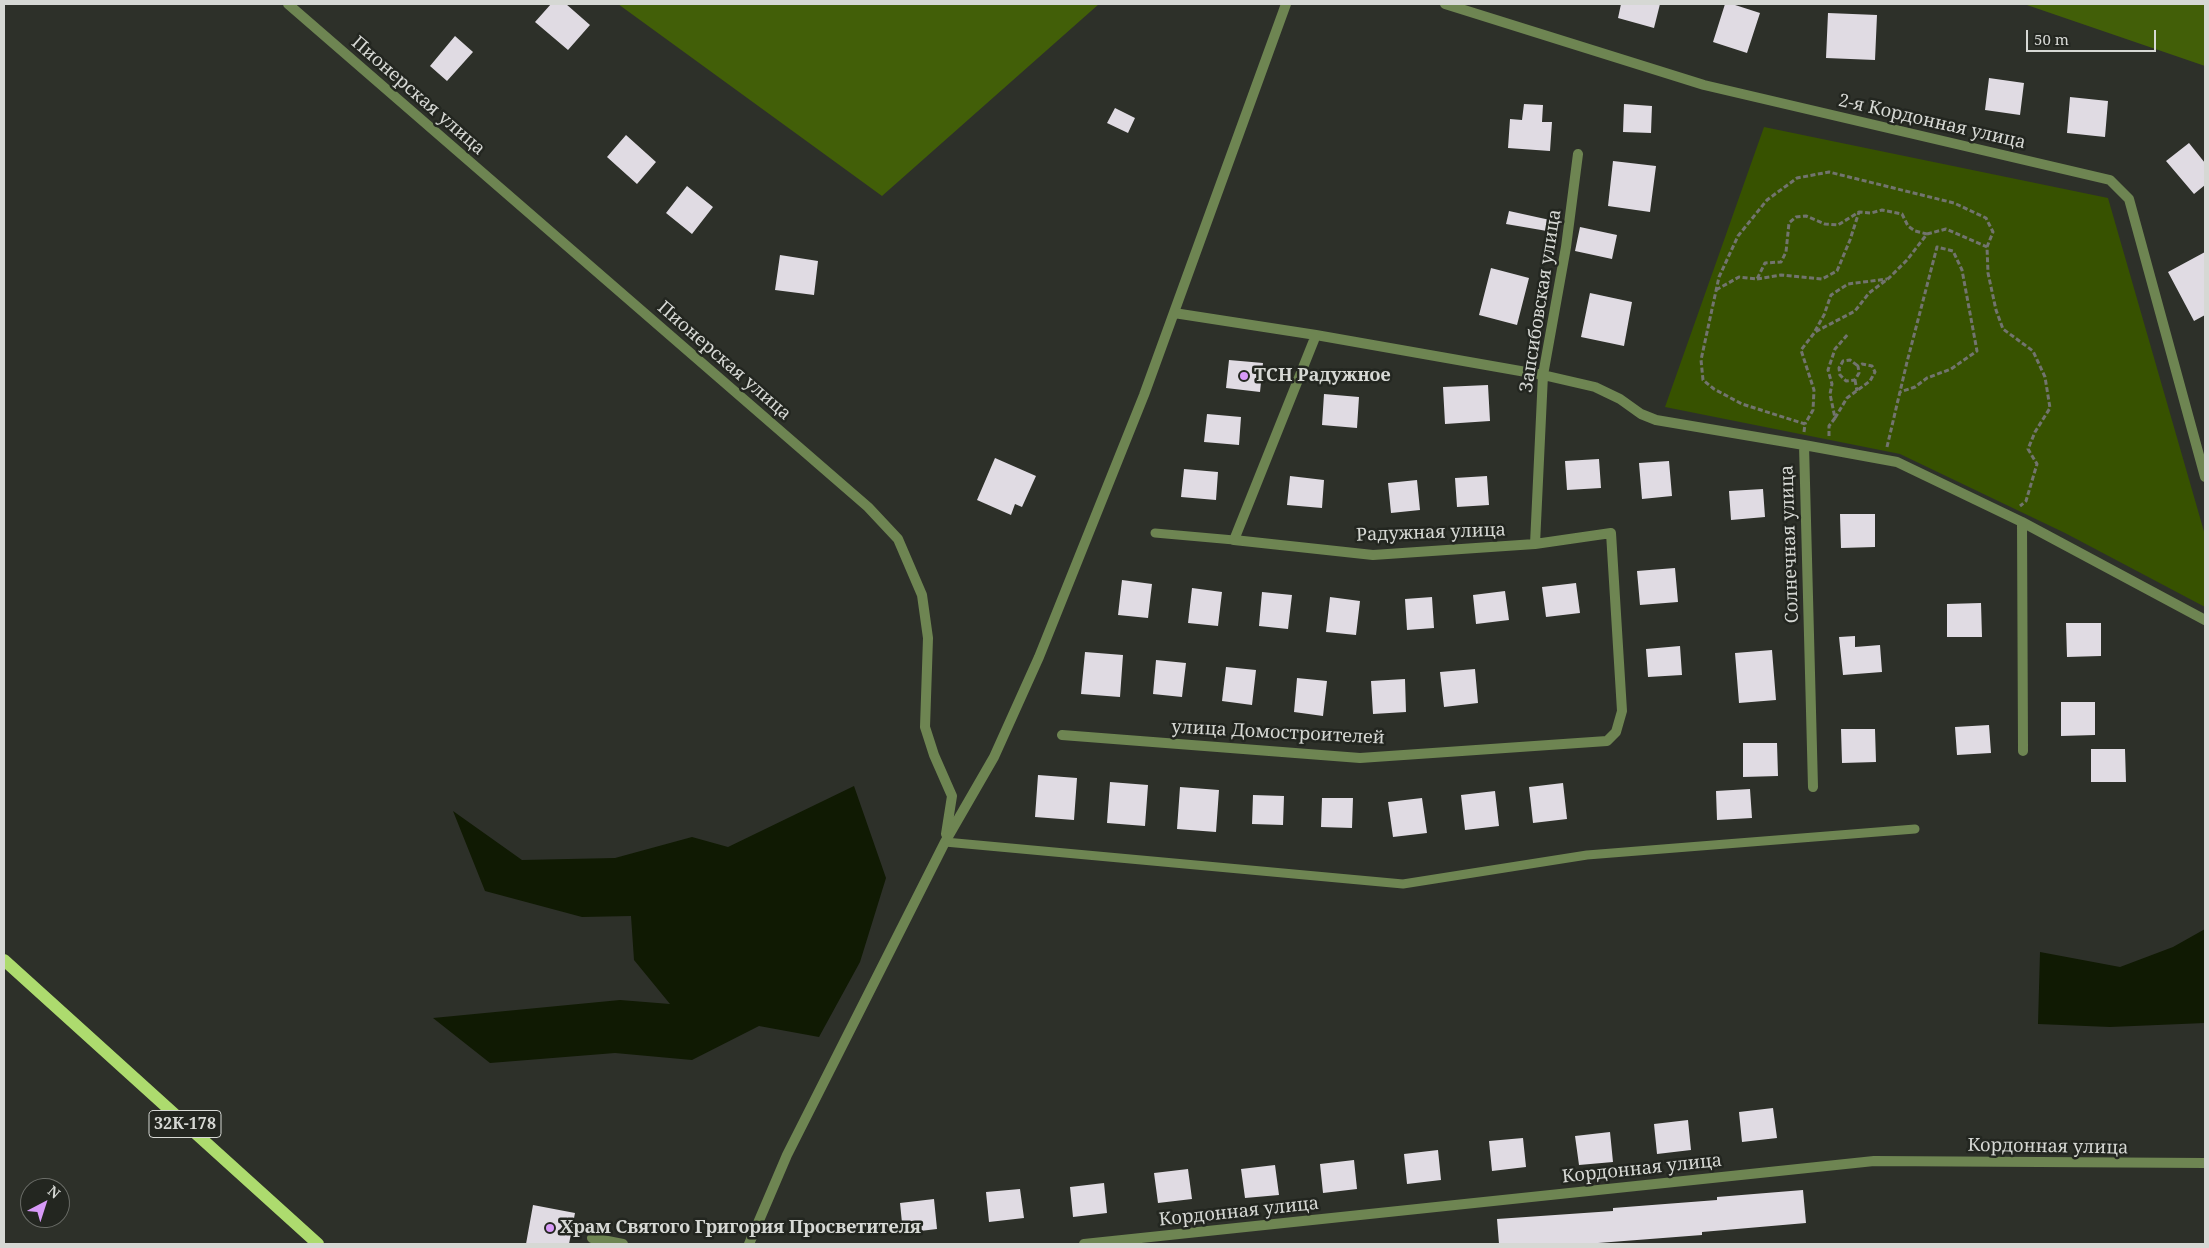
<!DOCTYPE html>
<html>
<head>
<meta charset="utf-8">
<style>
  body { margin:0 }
  #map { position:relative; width:2209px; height:1248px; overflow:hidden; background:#2d3029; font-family:"Noto Serif",serif }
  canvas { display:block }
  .frame { position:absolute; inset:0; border:5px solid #d6d8d4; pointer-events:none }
  .north { position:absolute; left:20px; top:1178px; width:50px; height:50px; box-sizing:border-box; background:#232620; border:1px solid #6b6d68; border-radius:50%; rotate:40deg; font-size:14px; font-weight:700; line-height:20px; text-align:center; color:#d6d8d4 }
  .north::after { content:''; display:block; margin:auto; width:18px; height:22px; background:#d89af8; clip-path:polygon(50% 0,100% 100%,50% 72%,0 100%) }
  .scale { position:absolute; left:2026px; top:30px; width:130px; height:22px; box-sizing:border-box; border:2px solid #d6d8d4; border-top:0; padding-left:6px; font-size:15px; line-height:18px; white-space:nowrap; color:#d6d8d4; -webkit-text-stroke:4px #232620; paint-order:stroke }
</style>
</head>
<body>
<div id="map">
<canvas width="2209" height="1248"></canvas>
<div class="frame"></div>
<div class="north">N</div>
<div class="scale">50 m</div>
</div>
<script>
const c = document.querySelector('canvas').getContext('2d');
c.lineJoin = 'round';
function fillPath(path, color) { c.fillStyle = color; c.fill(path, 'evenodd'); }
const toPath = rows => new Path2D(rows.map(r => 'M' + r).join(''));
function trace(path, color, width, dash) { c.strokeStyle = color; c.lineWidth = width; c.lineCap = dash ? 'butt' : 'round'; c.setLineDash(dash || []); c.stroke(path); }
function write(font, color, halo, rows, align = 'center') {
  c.font = font + ' "Noto Serif",serif'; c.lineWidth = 5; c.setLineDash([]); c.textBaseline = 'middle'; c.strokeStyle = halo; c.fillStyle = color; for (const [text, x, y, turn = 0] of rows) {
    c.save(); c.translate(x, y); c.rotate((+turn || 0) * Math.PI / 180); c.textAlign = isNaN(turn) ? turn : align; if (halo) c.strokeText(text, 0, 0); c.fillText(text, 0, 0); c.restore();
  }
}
const green = toPath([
  [1764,127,2108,198,2205,535,2205,607,2065,533,1900,454,1665,407]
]);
const forest = toPath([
  [618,4,1099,4,882,196],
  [2024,4,2205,4,2205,66]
]);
const water = toPath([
  [854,786,886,878,860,962,819,1037,759,1026,692,1060,615,1053,490,1063,433,1018,620,1000,670,1004,634,960,631,916,582,917,485,891,453,811,522,860,615,858,692,837,728,847],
  [2205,929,2205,1023,2110,1027,2038,1024,2040,952,2120,967,2173,947]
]);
const building = toPath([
  [551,4,566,4,590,25,568,50,535,22],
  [1621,4,1660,4,1654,28,1618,18],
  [1725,4,1732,4,1760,13,1747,53,1713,42],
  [1828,13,1877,15,1875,60,1826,58],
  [455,36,473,52,447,81,430,66],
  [1989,78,2024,83,2020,115,1985,110],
  [2070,97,2108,101,2105,137,2067,133],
  [1524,104,1543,105,1542,122,1552,122,1550,151,1508,148,1510,119,1522,120],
  [1624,104,1652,106,1651,133,1623,132],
  [1115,108,1135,118,1128,133,1107,123],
  [626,135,656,162,637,184,607,157],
  [2189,143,2205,163,2205,185,2194,194,2166,161],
  [1613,161,1656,166,1650,212,1608,206],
  [687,186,713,207,692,234,666,213],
  [1509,211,1550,220,1547,231,1506,224],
  [1580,227,1617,235,1612,259,1575,251],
  [2205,252,2205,315,2194,321,2168,272],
  [780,255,818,261,814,295,775,290],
  [1491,268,1529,278,1517,325,1479,315],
  [1590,293,1632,302,1624,346,1581,337],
  [1229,360,1263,363,1260,392,1226,388],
  [1488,385,1490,421,1445,424,1443,387],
  [1324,394,1359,397,1357,428,1322,425],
  [1207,414,1241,417,1239,445,1204,442],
  [995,458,1036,476,1022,507,1015,504,1011,515,977,500],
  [1599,459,1601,488,1567,490,1565,461],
  [1669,461,1672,496,1642,499,1639,463],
  [1184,469,1218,472,1216,500,1181,497],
  [1290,476,1324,480,1322,508,1287,505],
  [1487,476,1489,505,1457,507,1455,478],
  [1417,480,1420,510,1391,513,1388,483],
  [1763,489,1765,517,1731,520,1729,491],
  [1840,514,1875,514,1875,547,1841,548],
  [1675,568,1678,602,1640,605,1637,571],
  [1122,580,1152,584,1148,618,1118,615],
  [1576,583,1580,613,1546,617,1542,587],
  [1192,588,1222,592,1218,626,1188,623],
  [1505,591,1509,620,1476,624,1473,595],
  [1262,592,1292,595,1288,629,1259,626],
  [1330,597,1360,601,1356,635,1326,632],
  [1432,597,1434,628,1407,630,1405,599],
  [1981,603,1982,637,1947,637,1947,604],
  [2066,623,2101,623,2101,656,2067,657],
  [1855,636,1855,647,1880,645,1882,672,1843,675,1839,637],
  [1680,646,1682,675,1648,677,1646,649],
  [1772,650,1776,700,1739,703,1735,653],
  [1085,652,1123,655,1120,697,1081,694],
  [1156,660,1186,663,1182,697,1153,694],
  [1226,667,1256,670,1252,705,1222,701],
  [1475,669,1478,703,1444,707,1440,672],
  [1297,678,1327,681,1323,716,1294,712],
  [1405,679,1406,712,1373,714,1371,681],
  [2061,702,2095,702,2095,735,2061,736],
  [1989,725,1991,753,1957,755,1955,727],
  [1841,729,1875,729,1876,762,1842,763],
  [1743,743,1777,743,1778,776,1743,777],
  [2091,749,2125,749,2126,782,2091,782],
  [1038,775,1077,778,1074,820,1035,817],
  [1110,782,1148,785,1145,826,1107,823],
  [1563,783,1567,819,1533,823,1529,787],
  [1180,787,1219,790,1216,832,1177,829],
  [1750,789,1752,818,1717,820,1716,791],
  [1495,791,1499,826,1465,830,1461,795],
  [1253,795,1284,796,1283,825,1252,824],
  [1322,798,1353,798,1352,828,1321,827],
  [1422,798,1427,833,1393,837,1388,802],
  [1773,1108,1777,1138,1742,1142,1739,1112],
  [1688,1120,1691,1150,1657,1154,1654,1124],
  [1610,1132,1613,1162,1579,1165,1575,1136],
  [1523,1138,1526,1167,1492,1171,1489,1141],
  [1438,1150,1441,1180,1407,1184,1404,1154],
  [1354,1160,1357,1189,1323,1193,1320,1164],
  [1275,1165,1279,1195,1245,1198,1241,1169],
  [1188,1169,1192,1199,1158,1203,1154,1173],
  [1104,1183,1107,1213,1073,1217,1070,1187],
  [1020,1189,1024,1218,989,1222,986,1192],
  [1803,1190,1806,1223,1702,1232,1702,1235,1585,1244,1499,1244,1497,1219,1613,1211,1613,1208,1717,1200,1717,1197],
  [934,1199,937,1229,903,1233,900,1203],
  [533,1205,575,1213,569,1244,526,1244]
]);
const path = toPath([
  [1927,234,1946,229,1987,247],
  [1757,279,1781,275,1822,279,1837,271,1850,240,1859,212],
  [1716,290,1739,277,1757,279,1765,263,1781,262,1786,252,1789,223,1796,217,1806,216,1825,224,1838,225,1859,212,1871,213,1882,210,1902,214,1908,226,1915,231,1927,234,1907,260,1889,278,1869,293,1855,311,1815,332,1801,350,1814,390,1813,410,1805,424],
  [1815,331,1824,315,1831,295,1848,284,1887,279],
  [1855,380,1857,391],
  [1835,418,1847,398,1870,381,1875,372,1872,366,1862,364,1858,366,1859,373,1855,380,1846,381,1840,375,1839,368,1843,361,1850,360,1858,366],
  [1804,432,1805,424,1742,404,1714,389,1703,380,1701,360,1719,277,1738,236,1767,200,1797,178,1829,172,1954,203,1986,218,1993,232,1987,247,1988,273,1996,310,2003,329,2033,351,2045,377,2050,408,2035,432,2028,449,2037,464,2026,501,2020,506],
  [1829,436,1829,426,1835,418,1830,394,1832,384,1828,370,1835,349,1848,334],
  [1887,447,1907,362,1937,247,1953,251,1962,270,1977,351,1951,369,1927,378,1915,387,1900,392]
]);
const lane = toPath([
  [1155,533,1234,540],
  [945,842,1403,884,1587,855,1915,829]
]);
const street = toPath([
  [288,4,868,507,898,539,922,595,928,638,925,727,934,755,952,796,946,834],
  [1445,4,1704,85,2110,180,2129,199,2205,477],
  [1174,313,1316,335,1543,375,1595,387,1620,399,1641,414,1656,420,1804,445],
  [2022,522,2023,751],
  [1535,544,1543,375,1566,247,1578,154],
  [1062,735,1360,758,1607,741,1616,732,1622,711,1611,533,1535,544,1373,555,1234,540,1316,335],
  [1813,787,1804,445,1897,462,2022,522,2205,620],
  [592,1238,623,1244],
  [749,1244,787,1155,945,842,994,757,1039,657,1144,395,1286,4],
  [1084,1244,1874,1161,2205,1163]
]);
const primary = toPath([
  [4,960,318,1244]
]);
const markers = [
  [1244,376,5,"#d89af8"],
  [550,1228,5,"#d89af8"]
];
const shields = [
  [185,1124,72]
];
const shieldNames = [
  ["32К-178",185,1124]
];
const streetNames = [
  ["Пионерская улица",418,96,41],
  ["2-я Кордонная улица",1932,122,13],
  ["Запсибовская улица",1541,301,-81],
  ["Пионерская улица",724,361,41],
  ["Радужная улица",1431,533,-2],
  ["Солнечная улица",1790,544,-92],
  ["улица Домостроителей",1278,733,3],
  ["Кордонная улица",2048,1147,1],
  ["Кордонная улица",1642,1169,-6],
  ["Кордонная улица",1239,1212,-6]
];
const poiNames = [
  ["ТСН Радужное",1254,376],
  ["Храм Святого Григория Просветителя",560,1228]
];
fillPath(green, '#375200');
fillPath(forest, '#425f08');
fillPath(water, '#101a03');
fillPath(building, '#e0dbe3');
trace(path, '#72746e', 3, [5, 2.5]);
trace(lane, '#6e8552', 9);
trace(street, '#6e8552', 10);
trace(primary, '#addb6e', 12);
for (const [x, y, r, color] of markers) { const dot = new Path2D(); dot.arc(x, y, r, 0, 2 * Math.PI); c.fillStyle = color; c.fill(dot); trace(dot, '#232620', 2); }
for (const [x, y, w] of shields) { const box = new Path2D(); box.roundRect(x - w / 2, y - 13.5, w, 27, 4); c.fillStyle = '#232620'; c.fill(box); trace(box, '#d6d8d4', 1); }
write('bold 16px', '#d6d8d4', null, shieldNames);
write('18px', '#d6d8d4', '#232620', streetNames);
write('bold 18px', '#d6d8d4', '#232620', poiNames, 'left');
</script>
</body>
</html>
